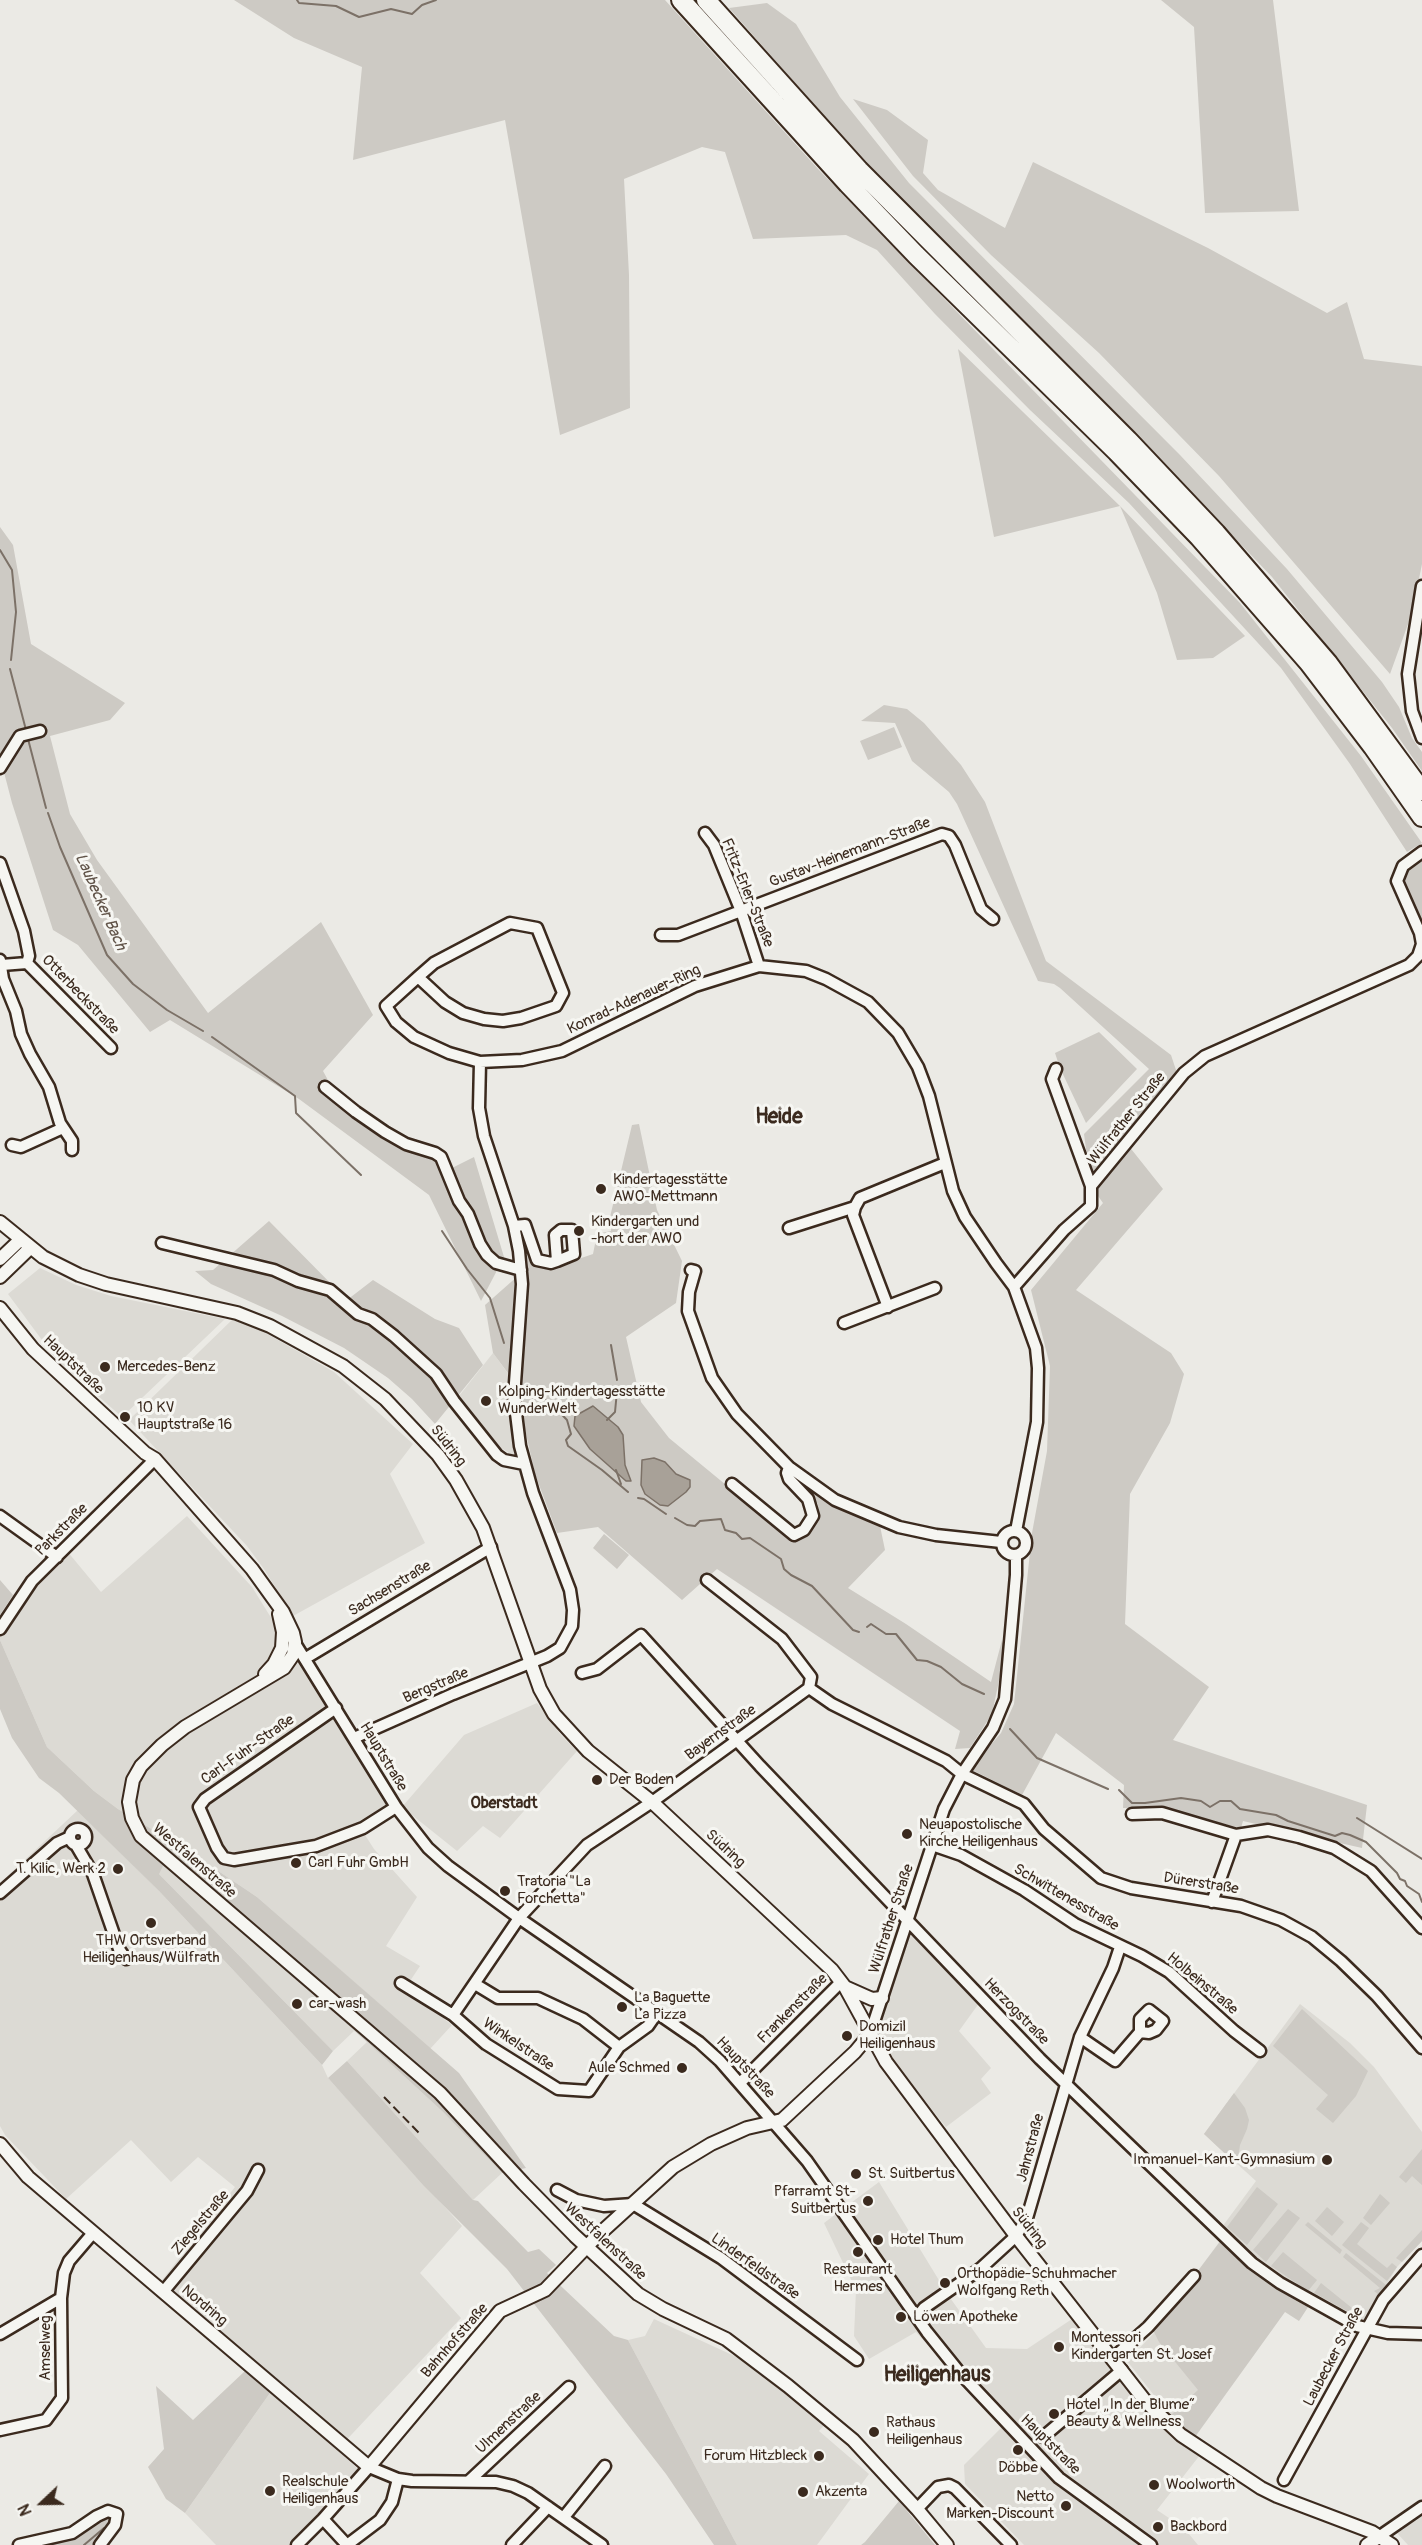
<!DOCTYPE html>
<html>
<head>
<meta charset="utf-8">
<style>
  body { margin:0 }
  #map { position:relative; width:1422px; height:2545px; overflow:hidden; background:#ebeae5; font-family:Pangolin,sans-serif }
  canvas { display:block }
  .north { position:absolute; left:12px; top:2473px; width:60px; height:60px; -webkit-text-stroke:4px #f6f6f2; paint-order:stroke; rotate:248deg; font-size:16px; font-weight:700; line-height:24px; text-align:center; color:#3b2a1e }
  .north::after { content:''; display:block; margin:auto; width:21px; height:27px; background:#3b2a1e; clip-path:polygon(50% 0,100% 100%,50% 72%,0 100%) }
</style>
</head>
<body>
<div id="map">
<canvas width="1422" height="2545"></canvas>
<div class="north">N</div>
</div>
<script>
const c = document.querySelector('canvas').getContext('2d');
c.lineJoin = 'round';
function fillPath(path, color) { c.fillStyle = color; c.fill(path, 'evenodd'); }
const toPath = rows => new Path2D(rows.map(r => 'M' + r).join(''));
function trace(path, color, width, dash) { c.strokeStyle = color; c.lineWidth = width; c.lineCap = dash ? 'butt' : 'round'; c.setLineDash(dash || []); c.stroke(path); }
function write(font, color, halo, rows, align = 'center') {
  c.font = font + ' Pangolin,sans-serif'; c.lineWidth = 6; c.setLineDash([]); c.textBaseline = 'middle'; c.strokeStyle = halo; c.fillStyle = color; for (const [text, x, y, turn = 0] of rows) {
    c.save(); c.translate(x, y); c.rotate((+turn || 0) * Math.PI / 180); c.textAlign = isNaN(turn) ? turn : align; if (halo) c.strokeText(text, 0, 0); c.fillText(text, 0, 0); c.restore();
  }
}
const built = toPath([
  [40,1268,76,1285,111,1296,225,1319,122,1417,56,1359,8,1294],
  [236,1316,334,1372,413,1444,390,1474,425,1543,293,1616,264,1569,247,1546,129,1420],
  [493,1353,509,1375,517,1455,515,1457,495,1444,459,1396],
  [187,1516,252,1587,393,1814,365,1835,374,1849,417,1897,386,1946,420,1966,404,1990,445,2016,444,2019,452,2025,430,2049,257,1897,190,1852,118,1809,94,1791,47,1747,0,1640,0,1615,13,1595,67,1551,101,1592],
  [537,1703,561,1735,577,1751,500,1838,483,1826,457,1851,402,1807,464,1735],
  [78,1810,159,1891,322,2065,328,2078,462,2226,420,2273,461,2318,337,2450,358,2469,295,2545,216,2545,185,2513,270,2393,152,2293,235,2187,198,2157,171,2182,131,2140,66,2199,5,2135,0,2126,0,1883],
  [165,1863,354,2031,333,2051,158,1873],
  [908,1919,982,1999,959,2031,991,2068,981,2079,991,2093,946,2127,907,2079,876,2034],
  [1300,2004,1350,2043,1374,2067,1422,2132,1422,2241,1397,2267,1369,2314,1357,2326,1280,2283,1222,2227,1256,2181,1204,2134],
  [367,2042,443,2112,502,2173,473,2200,347,2061],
  [879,2182,948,2295,986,2348,1027,2349,1072,2319,1148,2412,1200,2455,1157,2510,1184,2528,1198,2545,1024,2545,965,2484,964,2465,1001,2428,916,2332,869,2359,854,2336,856,2290,824,2223],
  [654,2319,741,2359,826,2423,819,2431,869,2474,817,2545,737,2545,628,2340,645,2336],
  [1156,2331,1202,2391,1172,2418,1127,2361],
  [1422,2513,1422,2545,1408,2545,1397,2533]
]);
const green = toPath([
  [234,0,665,0,819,170,1240,603,1361,756,1422,843,1407,852,1350,764,1281,668,1129,503,1030,410,935,314,877,250,846,235,753,239,725,152,702,147,624,179,629,275,630,408,560,435,505,120,353,160,362,67,294,38],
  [1161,0,1273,0,1299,211,1205,213,1194,27],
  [767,3,796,24,840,97,909,183,1180,455,1287,569,1382,682,1399,707,1412,738,1422,752,1422,771,1392,728,1272,577,1166,466,1032,333,854,150,729,8],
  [853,99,887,110,928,140,923,173,938,190,1005,228,1033,162,1208,248,1327,313,1347,302,1364,359,1422,366,1422,564,1412,613,1390,674,1219,476,1099,353,991,255,913,176],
  [958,349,1120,506,1245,636,1213,658,1177,660,1157,593,1120,506,994,537],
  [0,527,13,545,31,644,125,703,110,720,50,736,70,814,97,860,208,1013,321,922,373,1015,323,1071,335,1093,408,1147,437,1156,450,1169,474,1157,504,1257,481,1301,429,1195,299,1099,170,1020,150,1032,78,945,53,930,12,803,0,757],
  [884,705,907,709,924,723,961,765,985,802,1046,961,1171,1055,1177,1073,1124,1140,1163,1189,1076,1290,1171,1353,1184,1374,1170,1423,1130,1494,1125,1624,1209,1687,1173,1740,1367,1805,1362,1848,1243,1821,1241,1828,1174,1812,1171,1809,1123,1808,1124,1785,1056,1733,1022,1795,970,1769,1001,1733,1014,1704,1032,1533,1047,1451,1050,1366,1031,1290,1103,1203,1091,1186,1084,1134,1149,1069,1060,988,1054,984,1038,981,957,804,949,792,912,761,895,723,861,721],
  [894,727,902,747,868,760,860,741],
  [1422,856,1422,928,1403,887,1404,873,1413,861],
  [1099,1032,1137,1069,1086,1123,1060,1068,1055,1053],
  [639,1124,657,1210,682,1261,676,1303,626,1337,641,1402,669,1438,788,1536,805,1536,819,1521,818,1504,804,1487,880,1526,885,1550,848,1588,906,1624,991,1682,1002,1640,1005,1652,992,1714,970,1748,955,1749,960,1731,717,1569,682,1600,598,1527,557,1533,535,1474,525,1429,522,1392,493,1353,485,1305,528,1267,526,1231,535,1262,552,1268,593,1254,597,1234,611,1231,610,1217,632,1125],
  [269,1221,347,1300,373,1280,435,1319,459,1328,483,1365,435,1424,412,1399,388,1378,344,1348,282,1316,211,1284,195,1271,213,1270],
  [604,1534,629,1555,617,1569,593,1548],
  [0,1580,13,1595,0,1615],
  [0,1640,47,1747,94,1791,118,1809,190,1852,257,1897,459,2073,526,2168,502,2173,443,2112,367,2042,164,1864,159,1874,333,2051,322,2065,159,1891,59,1793,39,1778,12,1738,0,1709],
  [1302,2009,1368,2071,1356,2096,1333,2123,1316,2109,1328,2095,1273,2046],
  [347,2061,473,2200,478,2201,528,2252,539,2249,556,2265,547,2273,614,2336,628,2340,737,2545,714,2545,666,2474,507,2269,424,2186,328,2078],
  [1234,2093,1245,2108,1249,2120,1247,2129,1240,2145,1237,2165,1204,2134],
  [1422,2149,1422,2185,1412,2176,1406,2183,1399,2177],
  [1257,2187,1278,2204,1247,2245,1227,2227],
  [1380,2194,1390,2203,1371,2225,1363,2218],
  [1327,2207,1344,2222,1332,2236,1315,2221],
  [1288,2209,1300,2218,1266,2262,1253,2250],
  [1308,2222,1342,2250,1340,2254,1305,2225],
  [1361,2222,1369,2228,1357,2244,1387,2268,1392,2263,1397,2267,1387,2281,1342,2245],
  [1422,2230,1422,2241,1402,2262,1396,2258],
  [1224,2236,1312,2301,1299,2321,1285,2312,1195,2437,1169,2417,1198,2390,1159,2342,1153,2330,1148,2327,1194,2276],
  [1283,2252,1317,2280,1308,2291,1271,2266],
  [1346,2253,1386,2285,1379,2295,1374,2291,1380,2288,1343,2257],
  [1321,2283,1363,2317,1347,2311,1314,2293],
  [245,2371,270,2393,185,2513,166,2499,148,2467,164,2449,156,2386,193,2420],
  [899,2501,935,2545,861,2545,865,2542],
  [109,2513,112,2524,95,2545,19,2545,72,2533]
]);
const water = toPath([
  [593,1406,618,1427,623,1435,625,1465,631,1481,626,1481,590,1449,574,1426,575,1416,593,1406],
  [654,1458,665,1462,676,1474,690,1480,690,1487,686,1492,668,1506,660,1505,645,1494,641,1485,642,1460,654,1458]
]);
const stream = toPath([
  [297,0,299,3,336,6,359,17,391,9,412,14,422,5,436,0],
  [0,550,12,570,16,612,11,660],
  [10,669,26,730],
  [28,739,46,808],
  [48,813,60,847,107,955,133,984,167,1010,203,1031],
  [212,1037,295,1096,296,1113,361,1175],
  [442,1231,467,1269,490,1298,504,1343],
  [611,1345,617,1380],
  [535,1393,551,1403,567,1420,571,1434,566,1440,568,1446,602,1470,628,1492],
  [607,1420,615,1412,617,1391],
  [616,1470,621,1484],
  [638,1498,644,1499,666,1514],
  [675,1518,687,1525,695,1526,700,1521,721,1519,725,1530,736,1533,742,1539,750,1538,781,1559,784,1569,791,1575,812,1586,853,1630,859,1632],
  [867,1627,871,1624,886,1634,896,1634,917,1660,927,1661,941,1667,962,1684,984,1694],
  [1010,1729,1037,1758,1108,1789],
  [1119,1790,1132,1803,1145,1803,1181,1798,1201,1801,1210,1807,1220,1801,1231,1801,1240,1809,1276,1815,1288,1821,1335,1836,1342,1833,1350,1835,1366,1842,1397,1873,1400,1879,1405,1881,1407,1886,1419,1894,1422,1902],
  [1357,1818,1422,1859],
  [84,2545,104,2528]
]);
const minor = toPath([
  [1422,586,1408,674,1412,711,1422,738],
  [0,768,20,736,40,731],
  [705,833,714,845,741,911,759,966],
  [0,863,24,931,29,956,27,963,2,965],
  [661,935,678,935,942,834,949,836,955,845,981,909,993,919],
  [0,960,3,979,16,1011,21,1034,30,1054,49,1087,60,1123,72,1141,72,1150],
  [27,963,111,1048],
  [418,977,445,1002,463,1013,484,1019,503,1021,521,1018,556,1006,563,993,537,928,510,923,434,963,418,977,386,1006,396,1022,414,1037,449,1053,480,1062,522,1060,562,1051,695,986,759,966,806,971,826,979,868,1002,898,1033,918,1067,929,1096,953,1191,965,1217,996,1263,1014,1287,1036,1348,1038,1368,1037,1422,1016,1531],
  [325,1087,356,1112,385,1132,406,1144,435,1153,441,1157,459,1201,468,1214,480,1244,487,1255,496,1263,521,1270],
  [12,1145,21,1147,63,1128],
  [1091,1186,1184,1073,1205,1056,1409,965,1418,956,1422,944,1420,933,1397,881,1403,866,1422,852],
  [514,1226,525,1225,537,1260,551,1263,557,1261,574,1254,572,1230,561,1230,555,1235,557,1261],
  [789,1228,855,1207],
  [162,1243,274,1270,298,1281,330,1290,358,1314,372,1319,394,1336,436,1374,454,1401,497,1455,504,1460,524,1464],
  [691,1270,695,1271,689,1292,688,1311,712,1378,737,1414,789,1467,835,1500,899,1527,936,1535,1001,1542],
  [1014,1287,1064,1230,1091,1206,1091,1186,1052,1079,1056,1069],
  [888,1307,853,1215,855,1207,860,1198,945,1163],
  [844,1323,935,1288],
  [732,1484,794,1535,804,1530,813,1516,808,1499,789,1479,787,1473,789,1467],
  [0,1516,57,1557],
  '1002 1543a12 12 0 1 1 24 0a12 12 0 1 1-24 0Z',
  [707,1580,782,1639,811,1677,809,1688],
  [0,1629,32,1581,155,1459],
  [293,1640,396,1807,428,1848,448,1866,519,1918,699,2042,720,2061,807,2161,927,2332,960,2373,1059,2478,1151,2545],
  [306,1658,491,1547],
  [582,1673,597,1669,641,1635,760,1766,1040,2059,1252,2263,1280,2283,1357,2326,1388,2333,1422,2334],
  [336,1708,205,1799,199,1807,217,1848,224,1858,234,1860,316,1846,363,1828,396,1807],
  [354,1738,453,1694,547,1656,560,1648,572,1626,573,1610,570,1590,533,1493,520,1446,514,1397,522,1284,519,1251,514,1226,484,1136,479,1108,480,1062],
  [1132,1814,1162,1813,1236,1835,1268,1830,1299,1837,1334,1848,1371,1871,1422,1928],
  '70 1837a8 8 0 1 1 16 0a8 8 0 1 1-16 0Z',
  [76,1845,93,1874,119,1949,126,1959],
  [932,1845,961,1855,1024,1890,1075,1924,1142,1956,1169,1972,1234,2031,1260,2051],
  [0,1893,57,1843,70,1837],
  [1212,1902,1236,1835],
  [401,1983,453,2015,486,2044,558,2089,589,2091,619,2047,648,2026,657,2013],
  [475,1984,498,1998,538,1998,583,2019,619,2047],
  [453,2015,519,1918,587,1845,652,1802,809,1688,832,1704,946,1761,962,1774,1024,1804,1044,1829,1101,1878,1131,1888,1241,1906,1281,1920,1312,1937,1341,1961,1377,1996,1422,2048],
  [870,2034,944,1809,962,1774,993,1728,1005,1699,1016,1575,1016,1556],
  [1080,2037,1115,2061,1140,2032,1149,2033,1156,2030,1163,2021,1149,2010,1140,2019,1140,2032],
  [740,2083,841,1982],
  [557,2190,576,2200,604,2206,633,2204,721,2258,857,2360],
  [163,2292,247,2191,258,2170],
  [917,2317,924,2308,980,2269,1016,2236,1027,2218,1080,2037,1113,1968,1120,1947],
  [0,2334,61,2298],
  [1112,2359,1148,2327,1194,2276],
  [0,2430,46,2420,62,2398,61,2298,64,2273,69,2261,93,2233],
  [1043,2437,1122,2370],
  [1284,2480,1383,2300,1422,2255],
  [469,2481,569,2387],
  [917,2509,938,2487,949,2485,955,2488,1011,2545],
  [564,2517,605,2466],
  [323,2519,347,2545,380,2520,392,2502,398,2479],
  [1380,2536,1422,2507],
  [19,2545,72,2533,97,2516,108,2511,117,2514,115,2525,100,2545],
  [297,2545,323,2519,369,2467,398,2479,412,2481,496,2482,513,2486,528,2493,602,2545],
  [512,2545,548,2507]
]);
const tertiary = toPath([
  [0,1222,43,1257,79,1275,106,1284,237,1313,270,1326,343,1366,385,1399,438,1455,456,1480,483,1528,540,1689,554,1714,588,1751,652,1802,832,1970,845,1987,886,2062,1016,2236,1146,2402,1181,2435,1261,2488,1277,2496,1372,2532,1392,2545],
  [0,1259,20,1240],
  [0,1277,30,1248],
  [0,1308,33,1349,145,1453,155,1459,252,1569,283,1612,293,1633,295,1642,293,1655,284,1668,185,1727,162,1745,141,1766,133,1780,129,1802,132,1818,141,1836,440,2093,524,2184,575,2236,638,2294,663,2309,726,2339,788,2386,853,2440,917,2509,947,2545],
  [265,1674,274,1664,282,1648,283,1632,279,1614],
  [845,1987,872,1999,882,1998],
  [0,2144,28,2177,369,2467,500,2311,545,2290,595,2238,673,2167,711,2144,747,2128,782,2120,855,2052,870,2034],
  [1367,2545,1380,2536]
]);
const motorway = toPath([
  [681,0,848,184,916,255,1117,452,1199,537,1309,663,1373,747,1422,817],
  [706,0,859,170,1128,440,1216,533,1328,663,1422,791]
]);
const rail = toPath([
  [384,2097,419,2133]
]);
const markers = [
  [601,1189,6,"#3b2a1e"],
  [579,1231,6,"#3b2a1e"],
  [105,1367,6,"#3b2a1e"],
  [486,1401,6,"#3b2a1e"],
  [125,1417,6,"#3b2a1e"],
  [597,1780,6,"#3b2a1e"],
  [907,1834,6,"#3b2a1e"],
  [296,1863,6,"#3b2a1e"],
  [118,1869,6,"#3b2a1e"],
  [505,1891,6,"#3b2a1e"],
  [151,1923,6,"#3b2a1e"],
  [297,2004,6,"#3b2a1e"],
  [622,2007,6,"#3b2a1e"],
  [847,2036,6,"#3b2a1e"],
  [682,2068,6,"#3b2a1e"],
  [1327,2160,6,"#3b2a1e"],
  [856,2174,6,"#3b2a1e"],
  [868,2201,6,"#3b2a1e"],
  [878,2240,6,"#3b2a1e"],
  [858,2252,6,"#3b2a1e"],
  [945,2283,6,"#3b2a1e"],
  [901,2317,6,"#3b2a1e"],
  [1059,2347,6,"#3b2a1e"],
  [1054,2414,6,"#3b2a1e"],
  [874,2432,6,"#3b2a1e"],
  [1018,2450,6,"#3b2a1e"],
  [819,2456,6,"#3b2a1e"],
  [1154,2485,6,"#3b2a1e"],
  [270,2491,6,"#3b2a1e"],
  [803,2492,6,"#3b2a1e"],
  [1066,2506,6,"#3b2a1e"],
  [1158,2527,6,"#3b2a1e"]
];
const streetNames = [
  ["Gustav-Heinemann-Straße",850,853,-21],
  ["Fritz-Erler-Straße",747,893,68],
  ["Otterbeckstraße",80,995,46],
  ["Konrad-Adenauer-Ring",634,1000,-25],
  ["Wülfrather Straße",1127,1119,-51],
  ["Hauptstraße",73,1365,44],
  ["Südring",448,1446,52],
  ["Parkstraße",62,1530,-45],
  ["Sachsenstraße",390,1589,-31],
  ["Bergstraße",436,1686,-23],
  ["Bayernstraße",721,1733,-36],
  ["Carl-Fuhr-Straße",248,1750,-35],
  ["Hauptstraße",383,1757,59],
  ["Südring",725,1849,43],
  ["Westfalenstraße",194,1861,41],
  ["Dürerstraße",1201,1884,9],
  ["Schwittenesstraße",1066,1898,30],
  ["Wülfrather Straße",892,1919,-72],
  ["Holbeinstraße",1202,1984,40],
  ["Frankenstraße",793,2009,-45],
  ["Herzogstraße",1016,2012,46],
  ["Winkelstraße",518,2045,34],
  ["Hauptstraße",745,2068,47],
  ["Jahnstraße",1031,2148,-75],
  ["Ziegelstraße",201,2223,-50],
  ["Südring",1029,2228,52],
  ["Westfalenstraße",605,2242,43],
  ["Linderfeldstraße",755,2267,35],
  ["Nordring",204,2306,40],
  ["Bahnhofstraße",455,2341,-49],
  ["Amselweg",46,2348,-90],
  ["Laubecker Straße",1334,2357,-62],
  ["Ulmenstraße",509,2423,-43],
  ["Hauptstraße",1050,2445,45]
];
const poiNames = [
  ["Kindertagesstätte",613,1180],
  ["AWO-Mettmann",613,1197],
  ["Kindergarten und",591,1222],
  ["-hort der AWO",591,1239],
  ["Mercedes-Benz",117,1367],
  ["Kolping-Kindertagesstätte",498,1392],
  ["WunderWelt",498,1409],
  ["10 KV",137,1408],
  ["Hauptstraße 16",137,1425],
  ["Der Boden",609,1780],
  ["Neuapostolische",919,1825],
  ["Kirche Heiligenhaus",919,1842],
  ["Carl Fuhr GmbH",308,1863],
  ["T. Kilic, Werk 2",106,1869,"right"],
  ["Tratoria \"La",517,1882],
  ["Forchetta\"",517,1899],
  ["THW Ortsverband",151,1941,"center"],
  ["Heiligenhaus/Wülfrath",151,1958,"center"],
  ["La Baguette",634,1998],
  ["La Pizza",634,2015],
  ["car-wash",309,2004],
  ["Domizil",859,2027],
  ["Heiligenhaus",859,2044],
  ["Aule Schmed",670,2068,"right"],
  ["Immanuel-Kant-Gymnasium",1315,2160,"right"],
  ["St. Suitbertus",868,2174],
  ["Pfarramt St-",856,2192,"right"],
  ["Suitbertus",856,2209,"right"],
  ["Hotel Thum",890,2240],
  ["Restaurant",858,2270,"center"],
  ["Hermes",858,2287,"center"],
  ["Orthopädie-Schuhmacher",957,2274],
  ["Wolfgang Reth",957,2291],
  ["Löwen Apotheke",913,2317],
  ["Montessori",1071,2338],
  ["Kindergarten St. Josef",1071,2355],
  ["Hotel „In der Blume“",1066,2405],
  ["Beauty & Wellness",1066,2422],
  ["Rathaus",886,2423],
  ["Heiligenhaus",886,2440],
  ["Forum Hitzbleck",807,2456,"right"],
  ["Döbbe",1018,2468,"center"],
  ["Realschule",282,2482],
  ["Heiligenhaus",282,2499],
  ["Woolworth",1166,2485],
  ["Akzenta",815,2492],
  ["Netto",1054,2497,"right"],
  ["Marken-Discount",1054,2514,"right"],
  ["Backbord",1170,2527]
];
const waterNames = [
  ["Laubecker Bach",100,902,66]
];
const neighbourhoodNames = [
  ["Oberstadt",504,1804]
];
const districtNames = [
  ["Heide",779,1118],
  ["Heiligenhaus",937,2376]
];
fillPath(built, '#dcdad4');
fillPath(green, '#cdcac4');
fillPath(water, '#a8a198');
trace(water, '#7c7167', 1.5);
trace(stream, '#7c7167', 2);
trace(minor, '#3b2a1e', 15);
trace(tertiary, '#3b2a1e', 16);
trace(motorway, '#3b2a1e', 22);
trace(minor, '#f6f6f2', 10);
trace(tertiary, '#f6f6f2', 12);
trace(motorway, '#f6f6f2', 18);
trace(rail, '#3b2a1e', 2, [9, 4.5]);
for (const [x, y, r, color] of markers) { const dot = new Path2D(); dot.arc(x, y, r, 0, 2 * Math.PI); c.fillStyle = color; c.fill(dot); trace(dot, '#f6f6f2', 2); }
write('15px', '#3b2a1e', '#f6f6f2', streetNames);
write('15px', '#3b2a1e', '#f6f6f2', poiNames, 'left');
write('italic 16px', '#615449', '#f6f6f2', waterNames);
write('bold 16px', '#3b2a1e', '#f6f6f2', neighbourhoodNames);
write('bold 21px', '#3b2a1e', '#f6f6f2', districtNames);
</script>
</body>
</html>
